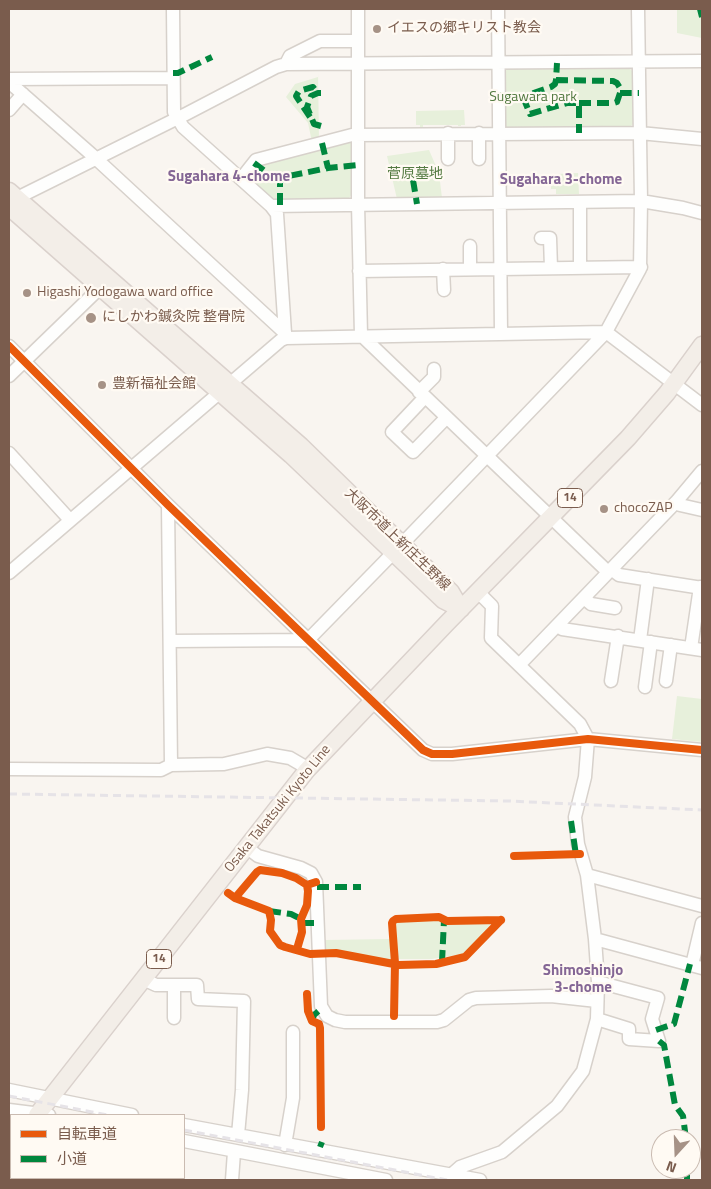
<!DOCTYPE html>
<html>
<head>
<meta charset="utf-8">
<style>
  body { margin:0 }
  #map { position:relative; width:711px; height:1189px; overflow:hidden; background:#f9f5f0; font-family:"Titillium Web","Noto Sans JP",sans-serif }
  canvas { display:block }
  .frame { position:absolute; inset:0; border:10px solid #7a5c4d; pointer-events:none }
  .legend { position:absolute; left:10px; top:1114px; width:175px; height:65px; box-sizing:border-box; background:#fffaf3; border:1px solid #cabbb1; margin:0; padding:6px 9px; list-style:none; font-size:15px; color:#7a5c4d }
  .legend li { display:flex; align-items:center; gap:10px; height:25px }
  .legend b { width:25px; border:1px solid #cabbb1 }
  .north { position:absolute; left:651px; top:1129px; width:50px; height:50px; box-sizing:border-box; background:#fffaf3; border:1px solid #cabbb1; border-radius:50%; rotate:200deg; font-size:14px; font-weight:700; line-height:20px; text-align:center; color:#7a5c4d }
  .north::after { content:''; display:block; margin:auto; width:18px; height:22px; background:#a69286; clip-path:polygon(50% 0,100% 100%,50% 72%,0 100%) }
</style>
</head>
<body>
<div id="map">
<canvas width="711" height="1189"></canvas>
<div class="frame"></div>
<ul class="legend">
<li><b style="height:6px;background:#e8590c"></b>自転車道</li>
<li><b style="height:6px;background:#00873e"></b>小道</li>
</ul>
<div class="north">N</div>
</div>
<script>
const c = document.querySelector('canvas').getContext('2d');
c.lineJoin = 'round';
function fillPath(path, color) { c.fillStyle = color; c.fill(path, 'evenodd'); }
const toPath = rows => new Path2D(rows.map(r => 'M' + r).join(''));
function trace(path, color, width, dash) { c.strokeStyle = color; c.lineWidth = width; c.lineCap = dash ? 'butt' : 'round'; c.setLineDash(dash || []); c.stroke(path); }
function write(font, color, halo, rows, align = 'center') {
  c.font = font + ' "Titillium Web","Noto Sans JP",sans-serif'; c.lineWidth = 4.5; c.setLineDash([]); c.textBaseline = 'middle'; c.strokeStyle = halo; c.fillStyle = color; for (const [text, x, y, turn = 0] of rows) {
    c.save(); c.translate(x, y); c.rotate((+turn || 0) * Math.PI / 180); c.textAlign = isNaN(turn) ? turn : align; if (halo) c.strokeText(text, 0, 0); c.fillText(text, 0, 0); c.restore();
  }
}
const green = toPath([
  [677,9,702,9,702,38,677,33],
  [508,68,628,68,634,72,634,123,630,127,508,129,503,123,503,74],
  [318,71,319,140,312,142,308,123,286,97,295,84,318,77],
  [464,110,465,125,461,125,461,126,458,126,458,125,423,125,423,127,420,127,420,125,416,125,416,111],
  [352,138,353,193,349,198,275,199,270,197,249,178,258,162],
  [429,150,439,173,442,198,397,199,387,156],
  [578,173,579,194,556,194,556,189,551,189,551,180,556,179,556,174],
  [677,696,702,699,702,742,672,739],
  [438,919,446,923,488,921,491,924,470,949,463,954,432,959,399,959,396,952,395,922,397,921],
  [390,939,391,958,388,961,343,952,325,950,325,940]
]);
const minor = toPath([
  [173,9,174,112,183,127,271,206,277,214,285,333],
  [358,9,358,204,361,335,608,572],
  [498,9,501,333],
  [286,64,290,56,320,41,358,41],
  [9,79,173,78],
  [9,82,91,154,285,333,286,338],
  [9,110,23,94],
  [448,133,448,159],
  [479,133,479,159],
  [241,179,256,160,352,135,640,133,702,139],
  [11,201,186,114,276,67,286,64,702,61],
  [580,202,580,268],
  [271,206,641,201,683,208,702,213],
  [541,238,550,238,551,268],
  [470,246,470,269],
  [443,269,444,290],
  [359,271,641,267],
  [9,346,168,505,423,750,432,754,452,754,588,739,702,750],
  [9,376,106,282],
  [419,392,434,377,434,369],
  [425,397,392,432,413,452,446,418],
  [9,453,70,520],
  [676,502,680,505,702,510],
  [168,505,171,765],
  [402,544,606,332,640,269,641,201,638,9],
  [611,569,619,575,702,588],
  [9,573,281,340,286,338,606,332,702,405],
  [478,592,492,606,491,638,580,724,588,739,585,777,575,817,578,844,587,875,702,906],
  [584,598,591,604,615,608],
  [558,625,562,629,702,650],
  [640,640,648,579],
  [170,641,308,640,393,553],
  [691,648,700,587],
  [519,665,676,502,702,471],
  [611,681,618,636],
  [666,681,671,645],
  [645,687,651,642],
  [9,769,161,770,171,765,224,764,267,754,290,758,302,765],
  [246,847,258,856,301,868,311,873,316,882,321,1006,327,1016,335,1020,345,1022,437,1022,444,1020,469,1000,476,998,551,996,597,1001],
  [587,875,595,939,702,968],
  [692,965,702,923],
  [143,979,156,985,197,985,198,999,244,1001,242,1090,238,1135],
  [174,985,174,1018],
  [597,1019,629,1029,629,1039,659,1041,652,1019,658,998,598,982],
  [9,1090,132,1115],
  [9,1110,49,1115],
  [184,1125,480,1180],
  [184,1141,386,1180],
  [285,1145,293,1098,293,1032],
  [451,1175,460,1167,502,1152,557,1106,583,1071,597,1019,598,982,595,939],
  [150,1178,155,1180],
  [232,1180,234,1152]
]);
const major = toPath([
  [9,191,301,446,451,592,461,609],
  [9,207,291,455,443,600,461,609],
  [37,1115,307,770,446,624,628,438,667,393,702,345],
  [9,1152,11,1149]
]);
const rail = toPath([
  [9,794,509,801,702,810],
  [9,1096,108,1115],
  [184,1130,447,1180]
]);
const quiet = toPath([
  [700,9,702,17],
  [173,73,178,73,212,57],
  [556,80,613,81,617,83,620,88,620,93,639,93],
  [321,93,318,93,311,96,307,107,314,124,321,126],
  [499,95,507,96,514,100,551,87,555,84,556,80,557,63],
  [523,97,530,114,567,103,579,103,579,133],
  [579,103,614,103,617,102,620,93],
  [310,117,296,96,299,91,313,87,318,93],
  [322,143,328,168],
  [254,163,277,180,280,185],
  [413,180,417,204],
  [280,205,280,182,284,177,328,168,359,165],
  [571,821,576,855],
  [317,887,361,887],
  [269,911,291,914,301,919],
  [302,923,318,923],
  [442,962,444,920],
  [312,1021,314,1015,322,1008],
  [656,1030,674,1024,690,964],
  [659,1041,664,1045,675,1105,683,1116,686,1139],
  [320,1147,322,1142],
  [687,1169,687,1180]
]);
const cycleway = toPath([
  [9,346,168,505,423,750,432,754,452,754,588,739,702,750],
  [514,856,580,854],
  [228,893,235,898,269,911,271,920,270,931,280,945,285,947,310,954,336,953,399,965,436,964,465,957,501,920],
  [235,898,257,872,260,870,282,873,296,878,307,885,316,882],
  [297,949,302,932,301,919,307,905,308,891,307,885],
  [307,994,308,1011,312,1021,319,1024,320,1028,321,1127],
  [394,1016,395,963,392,923,393,921,396,919,439,917,447,921,501,920]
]);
const markers = [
  [377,29,5,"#a69286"],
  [27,293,5,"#a69286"],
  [91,318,6,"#a69286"],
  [102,385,5,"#a69286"],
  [604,509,5,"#a69286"]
];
const shields = [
  [570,498,25],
  [159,959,25]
];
const shieldNames = [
  ["14",570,498],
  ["14",159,959]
];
const poiNames = [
  ["イエスの郷キリスト教会",387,29],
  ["Higashi Yodogawa ward office",37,293],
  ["にしかわ鍼灸院 整骨院",102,318],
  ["豊新福祉会館",112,385],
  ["chocoZAP",614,509]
];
const parkNames = [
  ["Sugawara park",533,98],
  ["菅原墓地",415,175]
];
const streetNames = [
  ["大阪市道上新庄生野線",397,540,44],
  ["Osaka Takatsuki Kyoto Line",278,809,-51]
];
const neighbourhoodNames = [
  ["Sugahara 4-chome",229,177],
  ["Sugahara 3-chome",561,180],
  ["Shimoshinjo",583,971],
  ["3-chome",583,988]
];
fillPath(green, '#e7f0db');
trace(minor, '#d7d1cb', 15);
trace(major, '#dad1cc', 19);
trace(minor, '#fefefd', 12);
trace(major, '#f3eee8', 16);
trace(rail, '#e6e3e7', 3, [8, 5]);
trace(quiet, '#00873e', 6, [12, 6]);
trace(cycleway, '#e8590c', 8);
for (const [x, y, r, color] of markers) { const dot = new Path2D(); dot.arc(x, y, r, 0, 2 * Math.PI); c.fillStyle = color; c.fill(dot); trace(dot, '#fffaf3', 2); }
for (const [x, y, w] of shields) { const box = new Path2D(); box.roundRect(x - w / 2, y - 9.5, w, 19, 4); c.fillStyle = '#fffaf3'; c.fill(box); trace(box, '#7a5c4d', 1); }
write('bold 12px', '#7a5c4d', null, shieldNames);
write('14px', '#7a5c4d', '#fffaf3', poiNames, 'left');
write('14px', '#537a41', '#fffaf3', parkNames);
write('14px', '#7a5c4d', '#fffaf3', streetNames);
write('bold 15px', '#846695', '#fffaf3', neighbourhoodNames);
</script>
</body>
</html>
